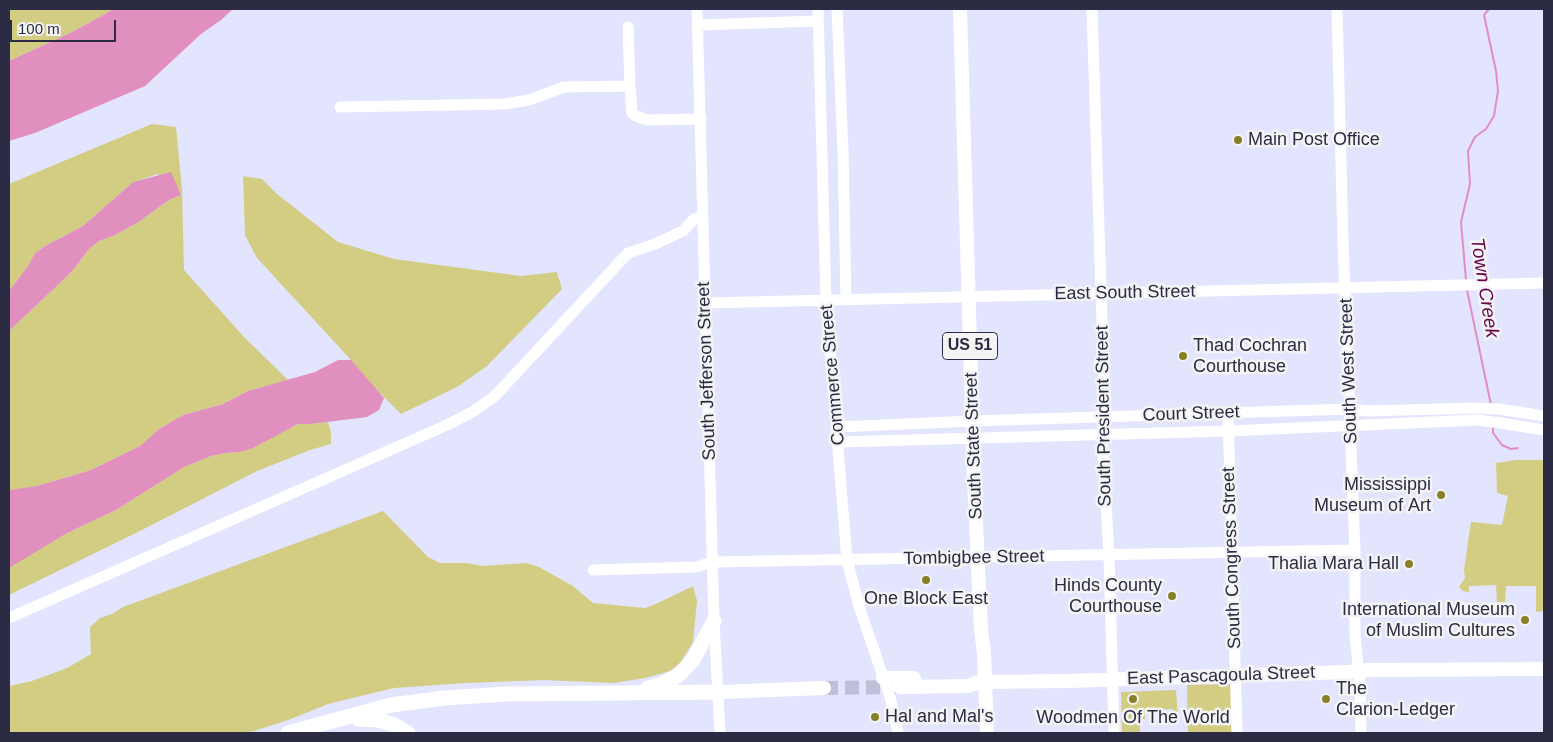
<!DOCTYPE html>
<html>
<head>
<meta charset="utf-8">
<style>
  body { margin:0 }
  #map { position:relative; width:1553px; height:742px; overflow:hidden; background:#e3e4fe; font-family:Helvetica,sans-serif }
  canvas { display:block }
  .frame { position:absolute; inset:0; border:10px solid #2c2b44; pointer-events:none }
  .scale { position:absolute; left:10px; top:20px; width:106px; height:22px; box-sizing:border-box; border:2px solid #2c2b44; border-top:0; padding-left:6px; font-size:15px; line-height:18px; white-space:nowrap; color:#2c2b44; -webkit-text-stroke:4px #f4f4f4; paint-order:stroke }
</style>
</head>
<body>
<div id="map">
<canvas width="1553" height="742"></canvas>
<div class="frame"></div>
<div class="scale">100 m</div>
</div>
<script>
const c = document.querySelector('canvas').getContext('2d');
c.lineJoin = 'round';
function fillPath(path, color) { c.fillStyle = color; c.fill(path, 'evenodd'); }
const toPath = rows => new Path2D(rows.map(r => 'M' + r).join(''));
function trace(path, color, width, dash) { c.strokeStyle = color; c.lineWidth = width; c.lineCap = dash ? 'butt' : 'round'; c.setLineDash(dash || []); c.stroke(path); }
function write(font, color, halo, rows, align = 'center') {
  c.font = font + ' Helvetica,sans-serif'; c.lineWidth = 5; c.setLineDash([]); c.textBaseline = 'middle'; c.strokeStyle = halo; c.fillStyle = color; for (const [text, x, y, turn = 0] of rows) {
    c.save(); c.translate(x, y); c.rotate((+turn || 0) * Math.PI / 180); c.textAlign = isNaN(turn) ? turn : align; if (halo) c.strokeText(text, 0, 0); c.fillText(text, 0, 0); c.restore();
  }
}
const green = toPath([
  [9,9,114,9,72,32,9,61],
  [152,124,176,127,182,189,184,270,244,337,288,380,248,391,223,404,183,415,159,429,140,446,91,470,37,486,9,491,9,331,63,280,73,270,89,249,99,241,113,236,137,223,169,200,181,195,158,174,133,182,83,226,47,245,35,253,28,266,9,291,9,184],
  [243,176,262,179,277,194,338,242,394,259,521,276,557,272,562,289,487,366,457,387,401,414,366,379,351,360,257,258,245,235],
  [328,422,331,433,331,444,310,450,257,471,140,531,9,595,9,568,16,562,67,533,116,510,184,467,211,456,225,453,240,452,299,424,311,424],
  [1516,460,1544,460,1544,611,1536,612,1536,586,1506,586,1505,602,1497,602,1496,585,1469,586,1469,592,1463,591,1459,587,1465,578,1464,570,1471,522,1502,525,1508,496,1497,493,1496,463],
  [383,511,428,557,440,563,467,563,482,566,527,563,539,567,573,586,593,603,645,608,658,603,693,586,697,601,693,642,680,663,670,671,645,678,614,683,544,680,465,683,394,688,328,704,291,719,248,733,9,733,9,686,32,681,67,668,91,654,90,627,100,618,112,614,123,607],
  [1231,684,1232,733,1188,733,1187,685],
  [1176,690,1178,719,1173,719,1173,709,1145,710,1145,719,1140,719,1140,733,1147,733,1122,733,1121,692]
]);
const water = toPath([
  [114,9,233,9,221,20,201,34,145,86,35,133,9,141,9,61,72,32],
  [171,172,181,195,169,200,137,223,113,236,99,241,89,249,73,270,63,280,9,331,9,291,28,266,35,253,47,245,83,226,133,182],
  [338,360,351,360,384,398,379,410,367,417,311,424,298,424,253,448,240,452,225,453,211,456,184,467,116,510,67,533,9,568,10,490,37,486,91,470,140,446,159,429,183,415,223,404,248,391,315,372]
]);
const stream = toPath([
  [1466,280,1461,222,1470,184,1468,151,1475,137,1486,129,1494,116,1498,91,1496,71,1484,15,1489,9],
  [1467,290,1491,405],
  [1493,427,1493,433,1502,445,1511,449,1518,448]
]);
const majorTunnel = toPath([
  [824,688,898,687]
]);
const minor = toPath([
  [697,9,714,621,720,733],
  [818,9,826,300,847,560,859,606,890,697,898,733],
  [837,9,843,151,846,300],
  [1092,9,1105,416,1102,434,1109,555,1114,733],
  [1337,9,1343,242,1355,550,1355,635,1360,685,1361,733],
  [698,25,818,21],
  [628,27,630,86],
  [340,107,504,104,529,100,564,87,630,86,632,113,636,116,647,120,701,119],
  [706,303,1544,283],
  [1228,412,1237,733],
  [837,427,973,421,1350,409,1368,411,1475,408,1499,409,1544,416],
  [838,442,1228,431,1477,420,1501,423,1544,430],
  [593,570,696,567,713,562,1355,550],
  [9,618,447,425,474,411,495,396,628,253,655,244,683,231,694,219,703,216]
]);
const major = toPath([
  [960,9,974,479,981,630,984,653,987,733],
  [883,678,914,678],
  [899,687,969,686,978,682,1069,681,1347,672,1368,670,1544,669],
  [719,692,824,688]
]);
const highway = toPath([
  [648,688,662,684,679,675,693,660,714,621],
  [358,719,378,720,394,725,408,733],
  [288,733,391,705,444,698,506,694,719,692]
]);
const markers = [
  [1238,140,5,"#878027"],
  [1183,356,5,"#878027"],
  [1441,495,5,"#878027"],
  [1409,564,5,"#878027"],
  [926,580,5,"#878027"],
  [1172,596,5,"#878027"],
  [1525,620,5,"#878027"],
  [1133,699,5,"#878027"],
  [1326,699,5,"#878027"],
  [875,717,5,"#878027"]
];
const shields = [
  [970,346,55]
];
const shieldNames = [
  ["US 51",970,346]
];
const poiNames = [
  ["Main Post Office",1248,140],
  ["Thad Cochran",1193,346],
  ["Courthouse",1193,367],
  ["Mississippi",1431,485,"right"],
  ["Museum of Art",1431,506,"right"],
  ["Thalia Mara Hall",1399,564,"right"],
  ["Hinds County",1162,586,"right"],
  ["Courthouse",1162,607,"right"],
  ["One Block East",926,599,"center"],
  ["International Museum",1515,610,"right"],
  ["of Muslim Cultures",1515,631,"right"],
  ["The",1336,689],
  ["Clarion-Ledger",1336,710],
  ["Hal and Mal's",885,717],
  ["Woodmen Of The World",1133,718,"center"]
];
const streetNames = [
  ["East South Street",1125,293,-1],
  ["South Jefferson Street",707,371,-92],
  ["South West Street",1349,371,-92],
  ["Commerce Street",833,375,-95],
  ["Court Street",1191,414,-2],
  ["South President Street",1104,416,-91],
  ["South State Street",974,446,-92],
  ["Tombigbee Street",974,558,-1],
  ["South Congress Street",1232,558,-92],
  ["East Pascagoula Street",1221,676,-2]
];
const waterNames = [
  ["Town Creek",1484,288,81]
];
fillPath(green, '#d2cd82');
fillPath(water, '#e18fbe');
trace(stream, '#e18fbe', 2);
trace(majorTunnel, '#bebfd9', 14, [14, 7]);
trace(minor, '#fff', 11);
trace(major, '#fff', 14);
trace(highway, '#fff', 15);
for (const [x, y, r, color] of markers) { const dot = new Path2D(); dot.arc(x, y, r, 0, 2 * Math.PI); c.fillStyle = color; c.fill(dot); trace(dot, '#f4f4f4', 2); }
for (const [x, y, w] of shields) { const box = new Path2D(); box.roundRect(x - w / 2, y - 13.5, w, 27, 4); c.fillStyle = '#f4f4f4'; c.fill(box); trace(box, '#2c2b44', 1); }
write('bold 16px', '#2c2b44', null, shieldNames);
write('18px', '#2c2b44', '#f4f4f4', poiNames, 'left');
write('18px', '#2c2b44', '#f4f4f4', streetNames);
write('italic 19px', '#69034b', '#f4f4f4', waterNames);
</script>
</body>
</html>
